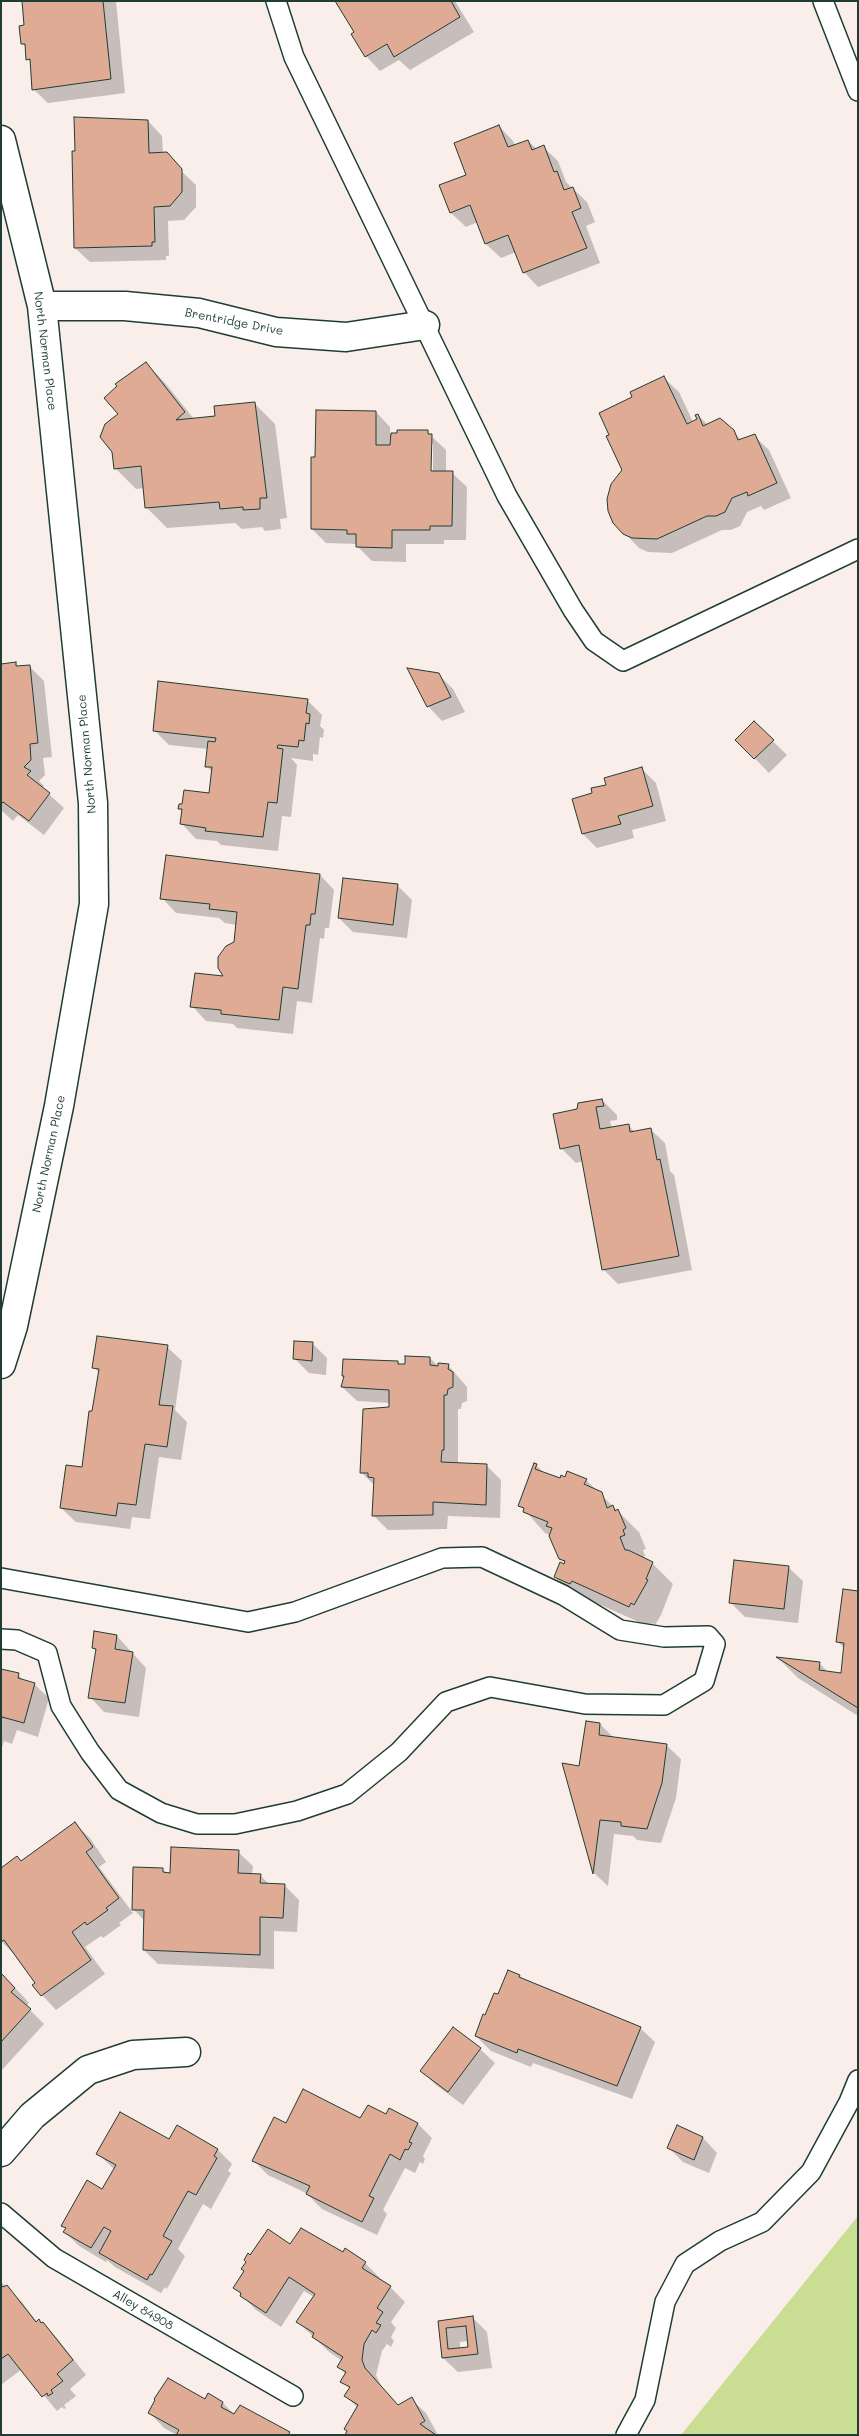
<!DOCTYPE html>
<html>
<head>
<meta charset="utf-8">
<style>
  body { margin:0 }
  #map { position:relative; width:859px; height:2436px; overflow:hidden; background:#f9eeea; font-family:Mali,sans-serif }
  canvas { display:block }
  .frame { position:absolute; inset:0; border:2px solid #1f3d34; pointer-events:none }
</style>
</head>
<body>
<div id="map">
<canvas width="859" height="2436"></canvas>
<div class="frame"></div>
</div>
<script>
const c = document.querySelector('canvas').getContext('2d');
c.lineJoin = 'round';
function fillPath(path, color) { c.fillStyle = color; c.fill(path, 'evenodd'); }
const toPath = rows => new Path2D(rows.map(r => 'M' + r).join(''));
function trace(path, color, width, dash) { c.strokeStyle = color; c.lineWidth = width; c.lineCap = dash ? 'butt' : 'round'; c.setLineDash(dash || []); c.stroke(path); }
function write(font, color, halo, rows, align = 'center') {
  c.font = font + ' Mali,sans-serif'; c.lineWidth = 4.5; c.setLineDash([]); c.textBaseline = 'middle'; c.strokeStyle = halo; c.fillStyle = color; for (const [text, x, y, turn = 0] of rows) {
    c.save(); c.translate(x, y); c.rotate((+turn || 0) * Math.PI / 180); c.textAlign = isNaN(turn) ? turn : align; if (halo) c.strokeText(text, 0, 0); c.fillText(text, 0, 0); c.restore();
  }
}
const green = toPath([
  [858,2216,858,2435,681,2435]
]);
const shadow = toPath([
  [23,1,116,1,125,93,48,103,33,89,31,62,28,59,27,48,22,43,25,27],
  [336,1,455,1,474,32,410,70,399,60,380,71,366,56,353,35,356,33],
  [148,121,162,136,163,154,196,185,196,207,184,220,168,221,169,256,166,256,166,260,90,262,75,248],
  [499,126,513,141,515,146,528,141,537,149,543,147,558,161,566,182,587,202,595,222,586,226,600,263,538,287,524,272,516,252,501,258,486,244,478,222,466,227,451,213,441,186,468,176],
  [146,363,166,384,194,419,217,417,254,403,275,424,287,518,280,519,281,529,265,531,262,527,242,529,235,523,167,528,146,507,145,488,136,489,115,468,120,414],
  [664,378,679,392,693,422,698,420,698,415,708,425,733,431,741,440,754,436,769,450,791,498,764,510,761,506,747,512,740,526,731,530,722,530,672,553,648,552,639,548,614,522,623,470,611,435,634,398],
  [376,412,390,427,390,434,427,432,446,450,446,472,452,473,467,487,466,540,444,540,444,544,406,544,406,562,372,561,357,546,357,544,326,543,312,529,316,458],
  [431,444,433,444,433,477,430,477],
  [16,664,19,667,29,666,44,681,52,757,43,758,45,775,39,781,44,786,42,788,64,808,44,835,18,815,13,821,1,810,1,665],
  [438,674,453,689,465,712,442,721,428,706],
  [307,700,322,715,320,726,324,730,323,738,320,737,318,755,313,754,313,761,291,758,297,765,291,817,282,816,278,851,221,845,217,841,196,839,182,824,183,812,179,808,210,794,213,772,206,766,208,749,169,745,154,730],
  [754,723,787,755,769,773,737,740],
  [642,769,656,783,666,821,632,830,634,838,597,848,583,834,593,794],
  [320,875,334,890,329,928,325,928,324,939,320,938,312,1003,297,1001,293,1034,237,1028,233,1024,206,1021,192,1006,225,978,235,943,237,925,225,923,219,918,176,913,162,898],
  [397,885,412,900,407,938,353,932,339,918],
  [602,1100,617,1115,617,1120,610,1121,612,1129,628,1125,635,1132,650,1129,665,1143,670,1171,674,1175,692,1270,618,1284,604,1270,583,1161,576,1163,561,1148,578,1110],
  [313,1344,327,1358,326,1375,309,1373,295,1359],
  [167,1347,182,1361,175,1410,187,1422,181,1460,159,1457,150,1519,132,1517,130,1529,76,1522,61,1508,83,1468,99,1373,94,1367],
  [430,1358,439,1367,448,1365,467,1387,467,1401,462,1403,461,1409,458,1409,458,1464,487,1466,501,1480,500,1518,448,1516,447,1529,388,1530,373,1515,375,1486,361,1472,390,1408,390,1403,357,1401,342,1387,345,1377,343,1375,398,1362,401,1365],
  [536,1465,544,1473,561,1479,586,1480,639,1532,646,1549,643,1550,645,1556,641,1558,652,1563,673,1584,661,1615,655,1625,652,1623,650,1627,592,1601,591,1604,576,1598,555,1577,565,1563,560,1558,550,1535,545,1533,520,1505],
  [788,1567,803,1581,798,1623,745,1617,731,1603],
  [858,1592,858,1716,798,1678,779,1659,819,1663,829,1673,842,1675,845,1649,838,1642],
  [117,1636,146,1668,139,1717,104,1712,90,1697,97,1652,93,1648],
  [1,1670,18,1675,25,1681,34,1684,49,1698,38,1737,17,1730,12,1744,4,1741,1,1751],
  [600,1724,614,1738,666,1745,681,1759,676,1798,661,1843,637,1840,633,1836,614,1834,608,1886,594,1873,564,1765,580,1767],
  [75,1824,90,1838,106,1862,99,1867,133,1913,119,1923,121,1925,103,1938,101,1936,85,1947,105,1974,56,2010,42,1995,36,1983,16,1956,1,1941,22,1862],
  [238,1852,253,1866,252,1875,260,1875,270,1885,284,1885,299,1900,297,1932,274,1931,274,1969,158,1964,144,1950,145,1921,133,1909,162,1869,167,1874],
  [1,1974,22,1995,29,2003,26,2006,44,2024,1,2071],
  [520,1976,524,1981,640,2028,655,2042,632,2099,533,2063,531,2067,491,2051,476,2036,499,1996],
  [454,2029,480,2049,495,2063,463,2105,436,2085,422,2071],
  [387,2116,418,2124,432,2138,423,2156,425,2159,423,2164,420,2162,415,2173,405,2168,383,2210,387,2214,377,2235,322,2209,306,2193,268,2175,254,2161,287,2125,361,2120],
  [678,2127,703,2138,717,2153,709,2173,683,2162,669,2148],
  [170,2141,218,2150,232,2164,228,2171,231,2173,211,2209,203,2204,178,2249,185,2256,167,2289,165,2287,161,2293,115,2267,107,2260,106,2262,79,2246,65,2232,67,2229,63,2226,103,2191,115,2170,98,2154],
  [291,2246,343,2253,365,2263,380,2278,378,2280,390,2287,405,2302,391,2322,396,2328,391,2337,394,2341,391,2347,387,2344,382,2351,376,2375,383,2390,399,2407,411,2399,426,2413,438,2435,346,2435,358,2408,346,2396,350,2389,342,2381,346,2374,339,2367,342,2361,328,2351,298,2322,314,2297,304,2291,281,2327,256,2310,235,2288,245,2272,251,2257],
  [1,2282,21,2301,37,2322,43,2323,57,2338,86,2375,70,2389,76,2396,64,2405,66,2408,64,2409,62,2407,57,2411,22,2369,1,2385],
  [473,2318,487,2332,492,2368,458,2372,443,2358,439,2322],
  [469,2341,469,2348,460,2349,460,2342],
  [223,2403,235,2415,291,2435,177,2435,164,2428,150,2413]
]);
const building = toPath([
  [22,1,103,1,111,79,32,90,30,59,26,60,25,44,21,44,19,26,24,25,22,1],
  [335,1,451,1,460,17,394,57,387,44,365,57,351,34,354,32,335,1],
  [74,117,148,120,149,153,167,152,182,169,182,192,170,206,154,207,155,242,152,242,152,246,74,248,72,151,75,151,74,117],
  [499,125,508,147,528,140,532,150,544,145,554,172,557,171,564,190,573,187,581,208,572,212,587,248,523,273,508,235,485,244,470,205,450,213,439,185,466,175,454,143,499,125],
  [146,362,185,412,176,420,215,416,214,406,255,402,267,498,260,498,260,509,243,510,243,507,220,509,219,502,145,508,141,466,114,469,112,452,100,437,105,424,118,414,104,398,117,386,115,384,146,362],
  [664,376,687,424,697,419,695,415,698,414,703,426,720,418,734,430,738,440,755,434,777,483,748,496,747,492,732,498,725,512,716,516,707,516,657,539,632,538,623,534,613,523,608,511,607,499,611,484,622,470,606,436,609,435,599,413,632,397,630,392,664,376],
  [316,410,376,411,376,445,390,445,391,433,397,433,397,430,428,430,428,434,432,434,431,471,453,471,452,526,430,526,430,530,392,530,392,548,356,547,356,534,347,534,347,530,311,529,311,457,315,457,316,410],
  [16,662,16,666,30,665,38,743,30,744,31,760,24,767,31,771,27,775,50,793,29,821,3,802,1,804,1,664,16,662],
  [407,668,439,673,451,697,427,707,407,668],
  [158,681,308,699,306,713,310,714,309,724,306,723,304,741,299,740,298,747,278,745,277,748,283,749,277,803,268,802,263,837,205,831,206,828,180,824,182,809,178,809,179,804,182,804,184,790,209,793,212,767,205,767,208,741,215,742,216,738,153,731,158,681],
  [754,721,774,740,754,759,735,740,754,721],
  [642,767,653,806,618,816,621,824,582,834,572,799,592,793,591,788,606,785,604,778,642,767],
  [166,855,320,874,315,914,311,914,310,925,306,925,298,989,283,987,279,1020,221,1014,221,1010,190,1007,195,973,223,976,218,968,218,957,226,946,234,942,237,912,209,909,210,904,160,899,166,855],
  [343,878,398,884,393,925,338,918,343,878],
  [602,1099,604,1106,596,1107,600,1129,629,1124,630,1132,651,1128,657,1160,660,1159,679,1256,602,1270,579,1145,560,1149,553,1114,577,1109,578,1103,602,1099],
  [97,1336,168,1345,159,1405,173,1406,167,1447,145,1444,136,1505,118,1503,116,1516,60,1508,66,1465,82,1467,89,1411,92,1411,99,1369,92,1368,97,1336],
  [294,1341,313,1342,312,1361,293,1359,294,1341],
  [405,1356,430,1357,430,1365,438,1366,438,1363,449,1364,448,1369,453,1372,453,1387,448,1389,447,1395,444,1395,444,1450,442,1450,441,1462,487,1464,486,1505,433,1502,433,1515,372,1516,374,1478,368,1477,368,1473,360,1473,363,1409,389,1407,389,1390,341,1387,344,1376,342,1376,343,1359,398,1361,398,1364,405,1364,405,1356],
  [534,1463,537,1464,535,1469,560,1478,561,1475,565,1477,567,1471,587,1479,584,1484,602,1492,607,1508,613,1505,615,1511,618,1509,626,1528,623,1530,625,1535,620,1537,625,1550,628,1550,653,1562,646,1579,648,1580,634,1605,631,1603,629,1607,572,1581,570,1584,554,1577,560,1562,564,1564,565,1561,559,1559,549,1536,552,1528,546,1526,548,1522,523,1512,524,1508,518,1506,534,1463],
  [734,1560,789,1566,784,1609,729,1603,734,1560],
  [843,1589,858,1591,858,1708,776,1657,820,1662,819,1670,841,1673,844,1643,836,1642,843,1589],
  [94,1631,117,1635,115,1649,133,1652,125,1703,88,1698,96,1649,92,1648,94,1631],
  [1,1669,19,1673,18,1678,35,1683,24,1723,2,1717,1,1720,1,1669],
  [586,1721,600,1723,599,1735,667,1744,662,1783,647,1829,621,1826,621,1822,600,1820,593,1874,562,1763,579,1766,586,1721],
  [75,1822,93,1847,86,1852,119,1898,106,1908,108,1910,87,1925,85,1922,72,1932,91,1960,41,1996,32,1985,35,1983,4,1940,1,1942,1,1868,17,1856,21,1861,75,1822],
  [171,1847,239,1850,238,1873,261,1874,260,1883,285,1884,283,1918,260,1917,260,1955,143,1950,144,1910,132,1910,133,1867,163,1868,163,1872,170,1873,171,1847],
  [508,1970,520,1975,519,1977,641,2027,617,2086,518,2049,517,2053,475,2036,483,2014,485,2015,494,1993,498,1994,508,1970],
  [1,1973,15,1988,11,1992,31,2009,1,2042,1,1973],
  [453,2027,481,2048,448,2092,420,2071,453,2027],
  [303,2089,360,2118,368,2105,386,2114,389,2108,418,2123,409,2142,412,2143,408,2150,405,2149,400,2160,390,2154,369,2196,374,2198,362,2222,306,2194,310,2186,252,2161,274,2117,286,2123,303,2089],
  [120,2112,169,2139,177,2125,218,2149,214,2156,217,2158,196,2195,188,2191,163,2236,172,2241,152,2275,150,2274,147,2280,99,2253,111,2231,104,2227,91,2248,63,2232,66,2228,61,2226,87,2180,102,2189,116,2165,96,2154,120,2112],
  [677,2125,703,2137,694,2160,667,2148,677,2125],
  [301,2228,343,2252,345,2248,366,2262,362,2268,391,2286,377,2308,383,2312,376,2323,381,2325,376,2333,372,2330,364,2344,362,2360,365,2368,398,2405,412,2397,425,2421,420,2424,436,2435,345,2435,347,2431,344,2429,358,2405,344,2396,350,2387,340,2382,346,2372,337,2367,343,2357,312,2337,314,2333,296,2322,315,2294,289,2277,266,2313,240,2296,241,2293,233,2288,244,2271,241,2269,246,2262,244,2260,248,2253,250,2255,268,2229,290,2244,301,2228],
  [1,2285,3,2287,7,2285,36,2322,39,2319,41,2323,43,2322,73,2360,57,2374,63,2381,51,2390,53,2393,48,2396,47,2393,42,2397,8,2354,1,2359,1,2285],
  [473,2316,478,2354,442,2358,438,2321,473,2316],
  [466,2326,468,2347,448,2349,446,2328,466,2326],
  [168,2378,205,2399,208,2393,223,2402,221,2407,234,2414,240,2405,290,2432,288,2435,176,2435,179,2430,148,2413,155,2400,154,2399,168,2378]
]);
const service = toPath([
  [276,1,294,57,507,496,573,610,594,641,623,661,858,549],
  [823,1,858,91],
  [1,1578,248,1622,295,1612,442,1558,482,1557,563,1595,620,1630,664,1637,708,1636,715,1644,704,1681,664,1705,585,1704,490,1687,446,1702,399,1752,347,1794,297,1811,235,1824,197,1824,161,1813,119,1790,90,1752,61,1706,47,1653,17,1640,1,1639],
  [1,2213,54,2258,293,2396],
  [626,2435,645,2400,665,2302,685,2264,720,2241,762,2222,811,2172,849,2102,858,2080]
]);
const minor = toPath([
  [1,140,42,306,93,803,94,904,59,1106,13,1326,1,1364],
  [42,306,125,306,199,313,276,332,346,337,425,325],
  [1,2152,32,2116,88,2070,133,2055,186,2052]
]);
const streetNames = [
  ["Brentridge Drive",234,322,11],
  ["North Norman Place",45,351,83],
  ["North Norman Place",87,754,-95],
  ["North Norman Place",49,1154,-78],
  ["Alley 84908",143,2310,30]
];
fillPath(green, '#c9de93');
fillPath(shadow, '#0003');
fillPath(building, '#e0ab95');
trace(building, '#1f3d34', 1);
trace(service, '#1f3d34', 22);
trace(minor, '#1f3d34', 31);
trace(service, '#fff', 19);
trace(minor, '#fff', 28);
write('12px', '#1f3d34', '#fff', streetNames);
</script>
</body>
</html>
